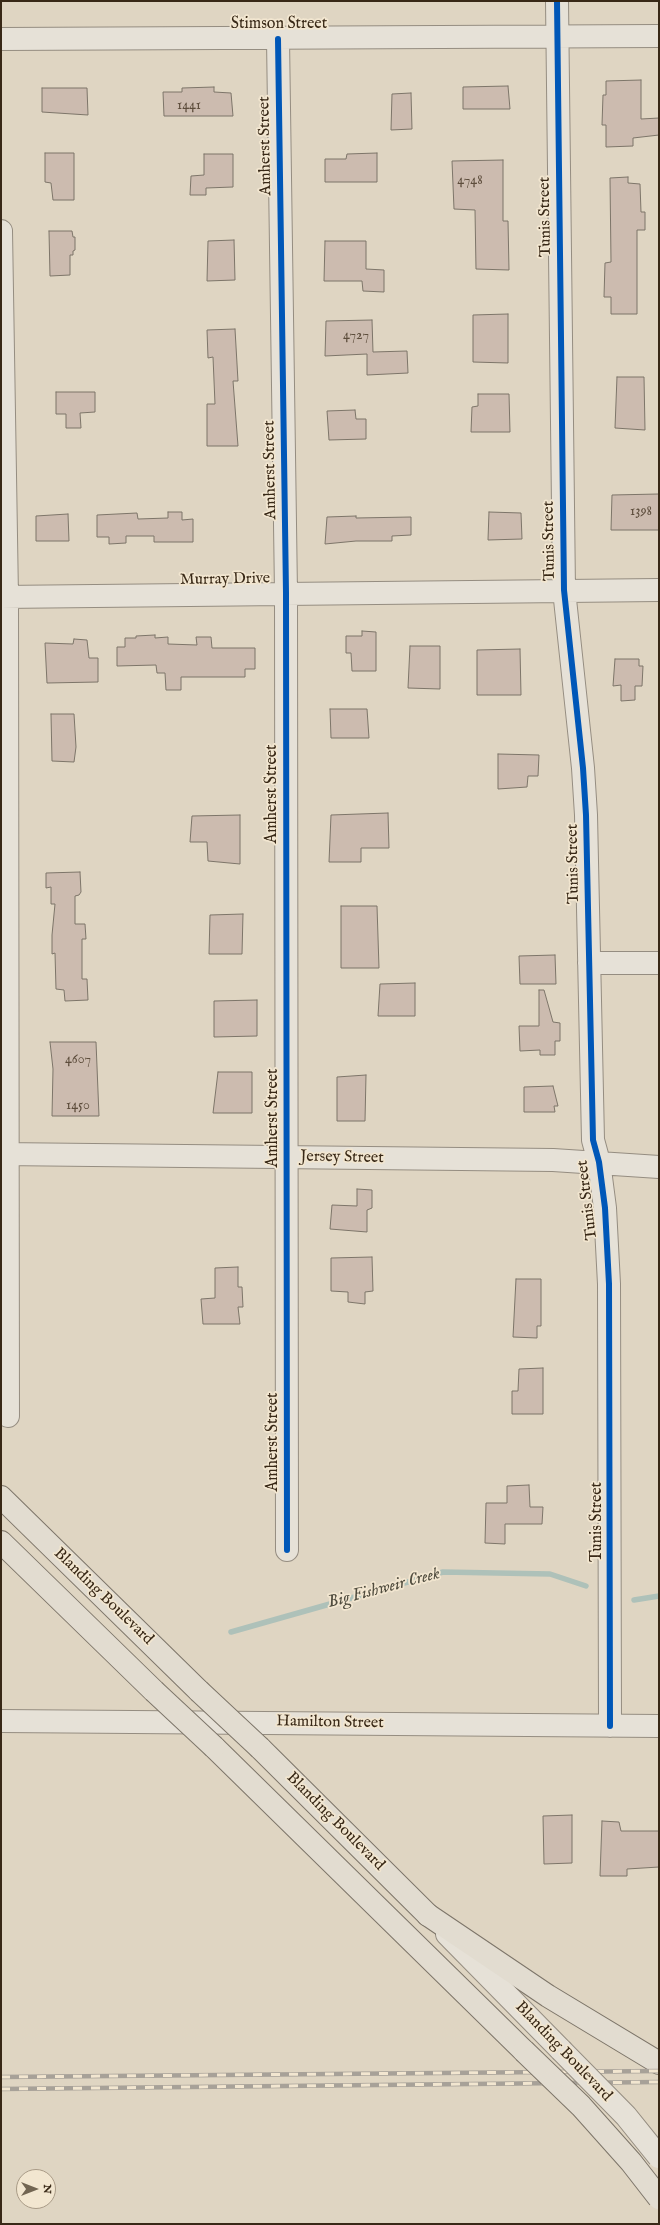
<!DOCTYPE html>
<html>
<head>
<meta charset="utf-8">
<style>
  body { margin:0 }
  #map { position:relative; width:660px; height:2225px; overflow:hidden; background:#dfd5c2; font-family:"IM FELL English",serif }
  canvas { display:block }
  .frame { position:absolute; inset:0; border:2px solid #382816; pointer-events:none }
  .north { position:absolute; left:16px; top:2169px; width:40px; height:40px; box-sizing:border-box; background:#f2e6d0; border:1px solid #a89a86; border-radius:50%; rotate:90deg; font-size:11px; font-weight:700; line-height:16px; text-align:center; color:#382816 }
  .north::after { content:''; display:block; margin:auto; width:14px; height:18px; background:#726552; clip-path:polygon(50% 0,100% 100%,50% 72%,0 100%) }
</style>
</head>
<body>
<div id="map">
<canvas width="660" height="2225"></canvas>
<div class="frame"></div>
<div class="north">N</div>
</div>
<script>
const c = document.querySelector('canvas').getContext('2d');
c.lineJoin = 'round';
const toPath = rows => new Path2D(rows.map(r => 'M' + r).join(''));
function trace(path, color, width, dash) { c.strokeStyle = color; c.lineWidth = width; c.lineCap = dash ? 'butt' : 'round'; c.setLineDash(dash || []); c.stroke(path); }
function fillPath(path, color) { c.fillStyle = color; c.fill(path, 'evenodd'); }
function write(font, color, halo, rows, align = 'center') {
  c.font = font + ' "IM FELL English",serif'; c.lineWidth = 3.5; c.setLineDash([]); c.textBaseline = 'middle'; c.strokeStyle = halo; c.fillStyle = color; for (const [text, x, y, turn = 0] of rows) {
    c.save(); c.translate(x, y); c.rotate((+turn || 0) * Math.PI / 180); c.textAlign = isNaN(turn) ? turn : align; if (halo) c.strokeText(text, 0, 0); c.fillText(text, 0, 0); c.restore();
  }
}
const stream = toPath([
  [634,1600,659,1596],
  [231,1632,443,1572,550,1574,586,1586]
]);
const building = toPath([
  [641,80,641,119,659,118,659,135,633,138,633,146,606,147,606,125,602,125,603,95,606,95,606,81,641,80],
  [508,86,510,109,463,109,463,87,508,86],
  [214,87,214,92,231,93,233,116,164,116,163,92,182,92,182,88,214,87],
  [42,88,87,88,88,115,42,112,42,88],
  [411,93,412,129,391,130,392,94,411,93],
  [45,153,74,153,74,200,53,200,51,183,45,182,45,153],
  [377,153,377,182,325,182,325,159,346,159,347,154,377,153],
  [204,154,233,154,233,187,206,188,206,195,190,195,191,176,204,175,204,154],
  [503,160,503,221,508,221,509,270,476,269,475,210,454,209,452,161,503,160],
  [628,177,628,183,640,184,641,212,645,212,645,230,637,230,637,314,611,314,611,297,604,297,605,263,611,262,610,178,628,177],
  [49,231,72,231,73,237,75,237,75,250,73,251,73,255,70,255,70,275,50,276,49,231],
  [234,240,235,280,207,281,208,241,234,240],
  [325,241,366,241,366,269,384,270,384,292,363,291,362,281,324,281,325,241],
  [508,314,508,363,473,362,473,315,508,314],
  [372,320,373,352,407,351,408,373,367,375,367,354,325,356,326,321,372,320],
  [235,329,238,381,233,381,238,446,207,446,207,404,215,404,213,357,208,358,207,330,235,329],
  [617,377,644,377,645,430,615,428,617,377],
  [56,392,95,392,95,412,80,413,81,428,66,428,66,414,56,414,56,392],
  [478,394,509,394,510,432,471,432,472,407,478,406,478,394],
  [355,410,356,419,366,419,366,439,329,440,327,411,355,410],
  [659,494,659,530,611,530,612,495,659,494],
  [168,512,182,512,182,520,193,519,193,542,154,542,154,536,126,536,126,543,109,544,109,537,97,537,97,515,137,513,138,519,168,518,168,512],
  [489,512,521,513,522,539,488,540,489,512],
  [68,514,69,541,36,541,36,516,68,514],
  [356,516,356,518,411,517,411,535,392,536,392,541,356,541,325,544,327,517,356,516],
  [362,631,376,632,376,671,352,671,351,653,346,653,346,636,362,636,362,631],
  [155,635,155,638,168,637,168,644,197,645,196,637,211,637,212,648,255,648,255,669,245,669,245,677,181,677,181,690,166,690,165,673,157,673,156,665,117,666,117,647,125,647,125,638,136,638,136,636,155,635],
  [74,639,87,640,89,658,98,658,98,682,47,683,45,643,73,644,74,639],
  [410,646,440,646,440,689,408,688,410,646],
  [520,649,521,695,477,695,477,650,520,649],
  [615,659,639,659,639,666,643,666,642,686,635,686,635,700,621,701,621,685,613,686,615,659],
  [330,709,367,709,369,738,331,738,330,709],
  [51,714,74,714,76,747,74,762,52,761,51,714],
  [498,754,539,755,538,776,528,776,527,787,498,789,498,754],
  [388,813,389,848,361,848,361,862,329,862,331,815,388,813],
  [240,815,240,864,208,861,207,842,190,842,192,816,240,815],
  [80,872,81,892,79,895,75,896,75,924,85,924,86,939,82,939,82,979,87,979,88,1000,65,1001,64,990,56,989,55,953,52,954,52,935,55,904,51,904,51,887,46,888,46,873,80,872],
  [341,906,377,906,379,968,341,968,341,906],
  [243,914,242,954,209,954,210,915,243,914],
  [555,955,556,984,520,984,519,956,555,955],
  [415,983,415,1016,378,1016,380,984,415,983],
  [539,990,544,990,553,1022,560,1023,560,1041,555,1041,555,1055,540,1055,540,1050,520,1051,519,1026,539,1026,539,990],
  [257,1000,257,1036,214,1037,214,1001,257,1000],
  [50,1042,96,1042,99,1116,52,1116,53,1069,50,1042],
  [218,1072,252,1072,252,1113,213,1113,218,1072],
  [366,1075,365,1121,337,1121,337,1077,366,1075],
  [553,1086,558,1106,554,1106,555,1112,524,1112,524,1087,553,1086],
  [357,1189,372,1190,372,1208,367,1210,367,1232,330,1229,332,1205,357,1206,357,1189],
  [372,1257,373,1291,365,1292,365,1304,348,1302,348,1292,331,1291,331,1258,372,1257],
  [238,1267,238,1287,242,1287,243,1307,238,1307,240,1324,203,1324,201,1299,215,1298,215,1268,238,1267],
  [516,1279,541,1279,541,1326,537,1326,537,1338,513,1337,516,1279],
  [543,1368,543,1414,512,1414,512,1391,518,1391,519,1369,543,1368],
  [529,1485,530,1507,543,1507,542,1524,505,1524,505,1544,485,1543,486,1503,507,1503,507,1486,529,1485],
  [572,1815,572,1863,544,1864,543,1816,572,1815],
  [602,1821,619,1822,621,1831,659,1831,659,1867,627,1869,627,1876,600,1876,602,1821]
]);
const minor = toPath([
  [557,1,564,590,583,768,586,815,593,1140,599,1162,605,1208,609,1284,610,1726],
  [1,39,659,36],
  [278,39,286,593,287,1550],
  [1,231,7,597,8,1416],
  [1,597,659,590],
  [589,963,659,963],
  [1,1154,553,1160,659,1167],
  [1,1721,659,1726],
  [447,1934,561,2050]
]);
const major = toPath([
  [1,1497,199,1691],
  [1,1542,154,1691],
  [214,1747,524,2051],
  [260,1748,428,1915]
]);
const highway = toPath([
  [428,1915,548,1996,659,2063]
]);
const rail = toPath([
  [1,2077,659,2071],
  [1,2089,659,2082]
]);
const minorBridge = toPath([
  [561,2050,626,2116,659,2157]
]);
const majorBridge = toPath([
  [154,1691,214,1747],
  [199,1691,260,1748],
  [524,2051,581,2106,631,2162,659,2198]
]);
const cycleway = toPath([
  [557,1,564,590,583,768,586,815,593,1140,599,1162,605,1208,609,1284,610,1726],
  [278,39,286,593,287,1550]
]);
const numberNames = [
  ["1441",189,106],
  ["4748",470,181],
  ["4727",356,336],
  ["1398",641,512],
  ["4607",78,1060],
  ["1450",78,1106]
];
const streetNames = [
  ["Stimson Street",279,25],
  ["Amherst Street",266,146,-91],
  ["Tunis Street",546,217,-91],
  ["Amherst Street",271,470,-91],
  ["Tunis Street",550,541,-91],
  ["Murray Drive",225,580,-1],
  ["Amherst Street",273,794,-90],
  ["Tunis Street",574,864,-91],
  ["Amherst Street",274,1118,-90],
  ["Jersey Street",342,1158,1],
  ["Tunis Street",588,1200,-97],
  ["Amherst Street",274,1442,-90],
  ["Tunis Street",598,1522,-90],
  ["Blanding Boulevard",103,1597,44],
  ["Hamilton Street",330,1723,1],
  ["Blanding Boulevard",335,1822,45],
  ["Blanding Boulevard",563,2052,46]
];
const waterNames = [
  ["Big Fishweir Creek",384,1589,-15]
];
trace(stream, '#aec1b9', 5.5);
fillPath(building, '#ccbbaf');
trace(building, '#7d7569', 1);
trace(minor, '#958d81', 24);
trace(major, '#7d7569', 24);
trace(highway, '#7d7569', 24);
trace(minor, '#e6e1d7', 22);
trace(major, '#e2dcd0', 22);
trace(highway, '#e2dcd0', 22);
trace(rail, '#a7a198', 4.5);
trace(rail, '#f2e6d0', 3, [9]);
trace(minorBridge, '#958d81', 24, []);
trace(majorBridge, '#7d7569', 24, []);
trace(minorBridge, '#e6e1d7', 22);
trace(majorBridge, '#e2dcd0', 22);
trace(cycleway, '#0057b8', 6);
write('14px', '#5d4d3c', null, numberNames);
write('16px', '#382816', '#f2e6d0', streetNames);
write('italic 17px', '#504c3e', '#f2e6d0', waterNames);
</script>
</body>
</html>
